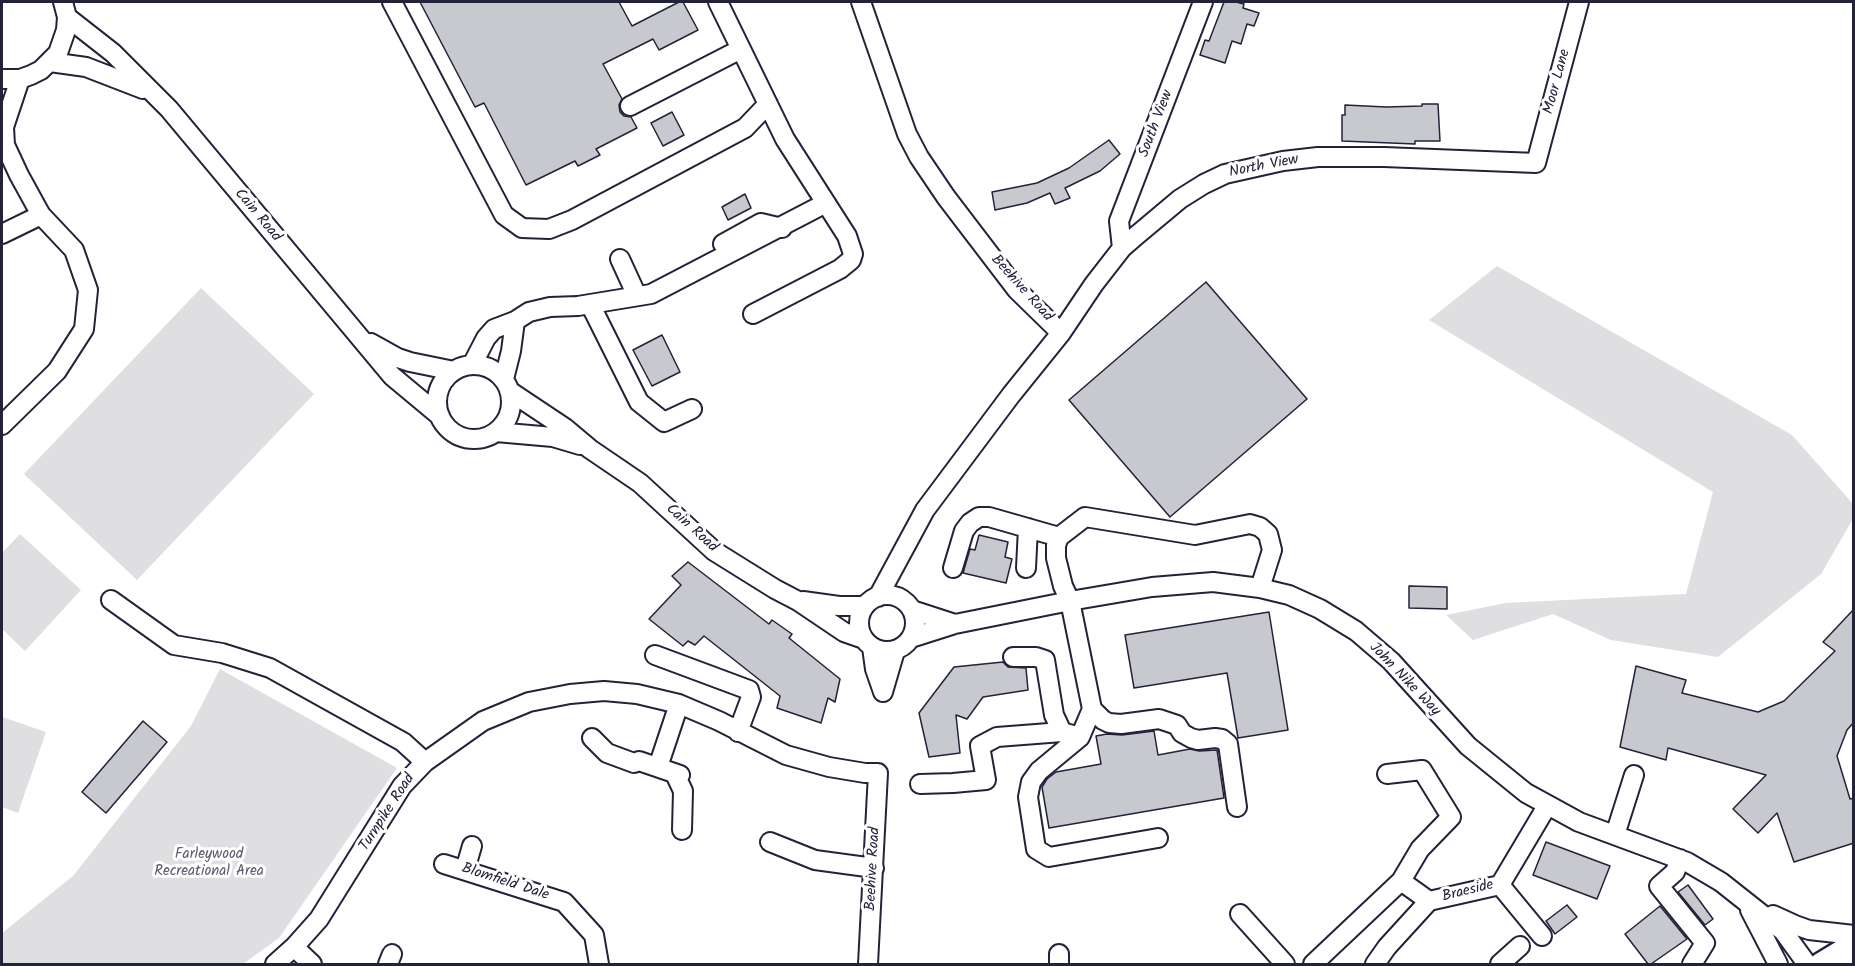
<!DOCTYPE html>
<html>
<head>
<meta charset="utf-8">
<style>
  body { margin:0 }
  #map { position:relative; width:1855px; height:966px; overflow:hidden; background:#fff; font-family:Kalam,sans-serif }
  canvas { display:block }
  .frame { position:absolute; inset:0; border:3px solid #22223b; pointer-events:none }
</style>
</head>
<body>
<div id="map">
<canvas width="1855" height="966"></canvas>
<div class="frame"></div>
</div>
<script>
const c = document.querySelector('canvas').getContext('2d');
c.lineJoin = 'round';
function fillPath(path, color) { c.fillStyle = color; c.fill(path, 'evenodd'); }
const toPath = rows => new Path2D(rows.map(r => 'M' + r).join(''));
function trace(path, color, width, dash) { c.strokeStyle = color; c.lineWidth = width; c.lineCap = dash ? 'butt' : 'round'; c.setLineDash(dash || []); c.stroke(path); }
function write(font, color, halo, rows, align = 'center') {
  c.font = font + ' Kalam,sans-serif'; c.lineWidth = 6; c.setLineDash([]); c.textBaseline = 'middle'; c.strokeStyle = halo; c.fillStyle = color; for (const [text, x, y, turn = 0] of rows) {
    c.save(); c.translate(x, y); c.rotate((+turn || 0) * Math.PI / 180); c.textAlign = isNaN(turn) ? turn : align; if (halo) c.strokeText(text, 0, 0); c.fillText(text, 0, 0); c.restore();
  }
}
const green = toPath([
  [1497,266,1792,435,1853,504,1853,519,1821,574,1718,657,1611,640,1553,614,1473,640,1446,615,1506,603,1686,594,1713,492,1429,320],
  [201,288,314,394,137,580,24,474],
  [20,534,81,590,25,651,2,629,2,553],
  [220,669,397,768,279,938,243,964,2,964,2,933,73,876,191,726],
  [2,717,46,732,18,813,2,807]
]);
const building = toPath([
  [420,2,619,2,632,26,679,2,683,2,698,30,659,50,653,39,603,64,622,99,619,105,620,112,624,116,631,117,637,128,596,149,600,155,578,166,575,161,526,185,484,103,475,107,420,2],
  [1224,2,1236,2,1244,4,1243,8,1259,13,1254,26,1247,24,1241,44,1232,41,1225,63,1200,55,1205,40,1209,41,1224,2],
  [1422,104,1438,104,1440,141,1415,141,1415,144,1342,141,1342,115,1345,115,1345,105,1386,107,1422,106,1422,104],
  [672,112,684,135,663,146,651,123,672,112],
  [1109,140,1120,154,1100,171,1065,188,1070,198,1055,204,1050,193,1027,203,995,210,992,192,1037,183,1069,168,1109,140],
  [745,194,751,208,728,220,722,207,745,194],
  [1206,282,1307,399,1170,517,1069,400,1206,282],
  [662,335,680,372,652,386,633,350,662,335],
  [979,535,1008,542,1005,557,1012,559,1006,583,963,573,970,549,975,550,979,535],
  [688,562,769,624,772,620,792,634,789,638,840,679,835,702,828,698,821,723,777,708,780,696,704,636,695,645,688,641,683,646,649,619,681,585,672,576,688,562],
  [1409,586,1447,587,1447,609,1409,608,1409,586],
  [1854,609,1854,722,1847,730,1837,756,1850,799,1854,798,1854,843,1794,862,1777,813,1758,833,1733,809,1766,775,1668,748,1666,760,1620,747,1636,666,1686,680,1682,693,1758,712,1784,701,1835,651,1823,642,1854,609],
  [1269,612,1288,730,1238,738,1227,673,1134,688,1125,635,1269,612],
  [1003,662,1008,667,1026,668,1028,690,983,697,967,719,956,715,960,753,929,757,919,713,954,667,1003,662],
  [143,721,167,742,106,813,82,792,143,721],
  [1154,731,1158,755,1190,749,1199,751,1217,750,1224,798,1049,828,1042,787,1047,779,1056,772,1101,764,1096,736,1107,734,1122,735,1154,731],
  [1546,842,1610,866,1597,899,1533,875,1546,842],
  [1688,885,1713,919,1705,925,1678,892,1688,885],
  [1567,905,1577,917,1555,934,1546,921,1567,905],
  [1660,906,1687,939,1651,964,1648,964,1625,934,1660,906]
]);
const minor = toPath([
  [392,2,504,215,522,228,549,229,572,220,745,128,768,104],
  [718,2,785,139,847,236,853,254,851,260,840,269,753,314],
  [861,2,907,134,919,157,946,197,1017,290,1061,333],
  [67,17,113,53,169,109,392,376,440,416],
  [50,62,86,67,143,89],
  [2,79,20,79,31,75,41,70,58,53,66,30,67,17,63,2],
  [630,106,741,49],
  [2,117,4,127,5,145,19,175,41,215,74,250,88,290,84,329,57,371,2,425],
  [4,127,20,79],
  [2,234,41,215],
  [723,244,761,223,782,228],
  [1122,248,1119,221,1203,2],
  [620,259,637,296],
  [590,304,639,402,664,422,692,409],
  [371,343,398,358,410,362,454,371],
  [472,365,486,338,494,329,515,321,529,312,550,307,578,306,651,294,826,203],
  '437 402a37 37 0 1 1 74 0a37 37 0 1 1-74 0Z',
  [504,379,511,351,515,321],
  [511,392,565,428,590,449,640,483,714,551,775,589,798,601,844,632,864,639],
  [496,432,553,437,580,445],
  [953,568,964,531,970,523,979,517,989,517,1059,537],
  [1026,568,1028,528],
  '859 623a28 28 0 1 1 56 0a28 28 0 1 1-56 0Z',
  [878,597,925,510,1011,395,1061,333,1094,284,1122,248,1137,235,1180,199,1204,184,1225,174,1283,161,1318,157,1384,157,1536,163,1579,2],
  [111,600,174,645,222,653,270,668,403,742,425,762],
  [803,601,839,606,865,606],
  [912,610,955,624],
  [911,638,955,624,1070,601,1152,587,1213,582,1260,588,1289,595,1320,609,1356,631,1391,661,1468,746,1526,793,1579,822,1687,862,1721,882,1783,931,1807,964],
  [872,647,875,669,883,692],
  [655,655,749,690,751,697,738,732],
  [1013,657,1036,657,1045,660,1054,715,1062,732],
  [883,692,895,651],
  [1092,709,1080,737,1039,771,1031,782,1028,797,1036,849,1049,857,1158,838],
  [592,738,607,753,634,763,639,761,680,775],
  [658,767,679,704],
  [675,774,683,791,682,830],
  [1387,774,1422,770,1451,817,1420,849,1401,881],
  [920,784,953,783,986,780,980,746,997,737,1062,732,1080,737],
  [1237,807,1228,744,1222,739,1215,738,1198,740,1191,738,1182,733,1177,725,1159,719,1121,724,1109,723,1103,720,1092,709,1070,601,1063,586,1056,558,1056,545,1059,537,1085,517,1195,535,1250,524,1260,527,1268,534,1272,550,1260,588],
  [1615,835,1634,775],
  [770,842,815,860,874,868],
  [1680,859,1675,872,1659,886,1705,943,1692,964],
  [444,864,564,902,594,935,599,964],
  [465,870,472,846],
  [1500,885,1542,936],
  [1750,910,1778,964],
  [1240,914,1285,964],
  [1773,915,1795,925,1809,930,1854,935],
  [294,947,312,964],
  [275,964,294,947,319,919,402,786,425,762,483,721,529,702,570,694,604,691,637,694,679,704,719,721,786,755,829,767,865,773,878,773,868,964],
  [388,964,392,954],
  [1059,964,1059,954],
  [1313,964,1401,881,1429,901],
  [1375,964,1387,947,1429,901,1500,885,1547,806],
  [1500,964,1520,946]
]);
const major = toPath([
  [1821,964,1854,944],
  [1851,964,1854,963]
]);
const streetNames = [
  ["Moor Lane",1558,82,-75],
  ["South View",1157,124,-69],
  ["North View",1264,167,-11],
  ["Cain Road",257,216,50],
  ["Beehive Road",1021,289,48],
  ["Cain Road",691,529,42],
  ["John Nike Way",1404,680,46],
  ["Turnpike Road",388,813,-57],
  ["Beehive Road",874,869,-87],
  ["Blomfield Dale",505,883,18],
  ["Braeside",1468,892,-14]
];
const parkNames = [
  ["Farleywood",209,855],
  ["Recreational Area",209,872]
];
fillPath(green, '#dfdfe2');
fillPath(building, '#c8c8cf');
trace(building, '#22223b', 1.5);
trace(minor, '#22223b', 22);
trace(major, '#22223b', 27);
trace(minor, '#fff', 18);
trace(major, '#fff', 22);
write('15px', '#22223b', '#fff', streetNames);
write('15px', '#5b5b6d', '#fff', parkNames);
</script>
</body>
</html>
